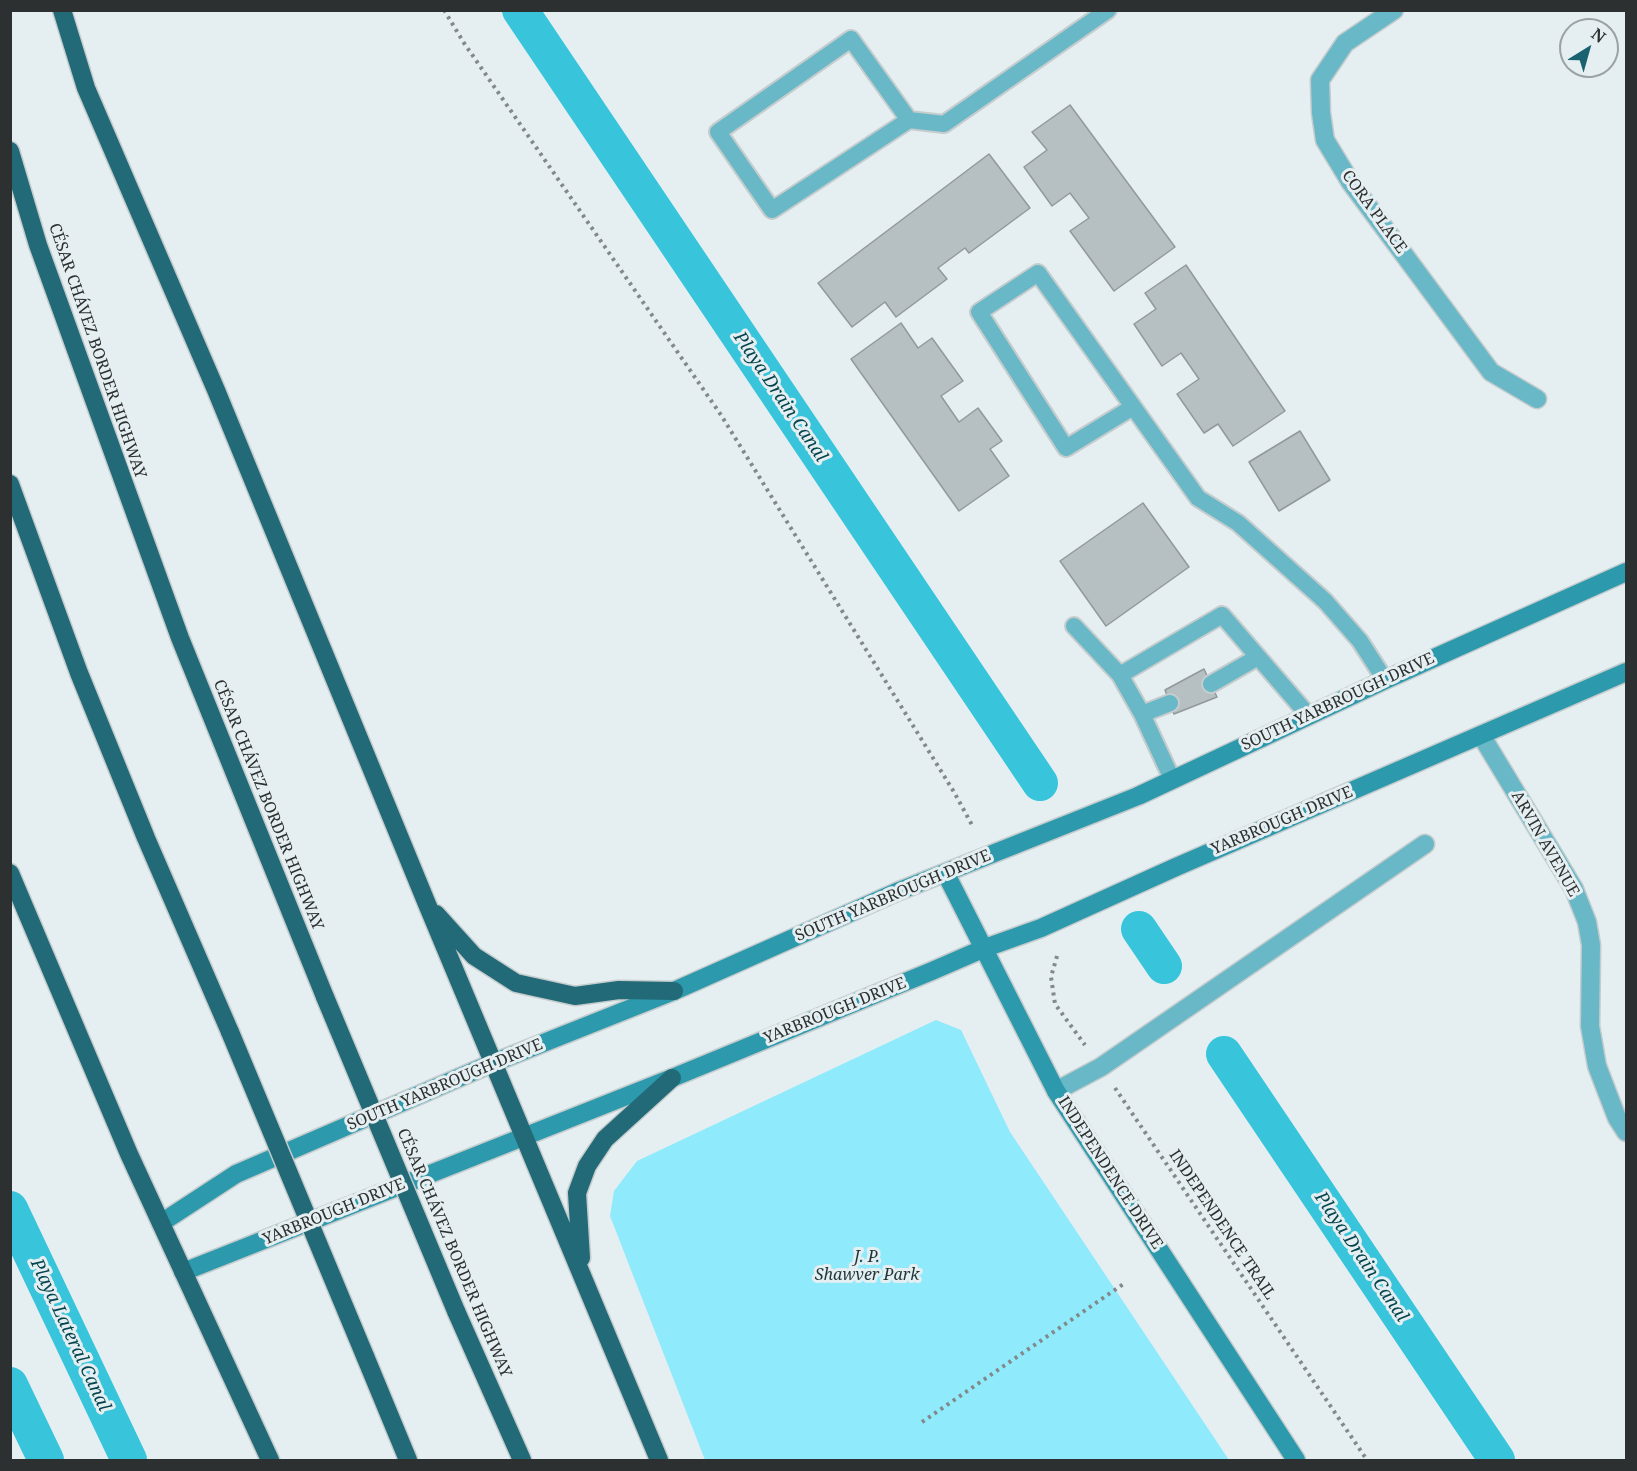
<!DOCTYPE html>
<html>
<head>
<meta charset="utf-8">
<style>
  body { margin:0 }
  #map { position:relative; width:1637px; height:1471px; overflow:hidden; background:#e5eef0; font-family:"Noto Serif",serif }
  canvas { display:block }
  .frame { position:absolute; inset:0; border:12px solid #2c3030; pointer-events:none }
  .north { position:absolute; left:1559px; top:18px; width:60px; height:60px; box-sizing:border-box; background:#e5eef0; border:2px solid #9ba2a3; border-radius:50%; rotate:37deg; font-size:16px; font-weight:700; line-height:24px; text-align:center; color:#2c3030 }
  .north::after { content:''; display:block; margin:auto; width:21px; height:27px; background:#18636f; clip-path:polygon(50% 0,100% 100%,50% 72%,0 100%) }
</style>
</head>
<body>
<div id="map">
<canvas width="1637" height="1471"></canvas>
<div class="frame"></div>
<div class="north">N</div>
</div>
<script>
const c = document.querySelector('canvas').getContext('2d');
c.lineJoin = 'round';
function fillPath(path, color) { c.fillStyle = color; c.fill(path, 'evenodd'); }
const toPath = rows => new Path2D(rows.map(r => 'M' + r).join(''));
function trace(path, color, width, dash) { c.strokeStyle = color; c.lineWidth = width; c.lineCap = dash ? 'butt' : 'round'; c.setLineDash(dash || []); c.stroke(path); }
function write(font, color, halo, rows, align = 'center') {
  c.font = font + ' "Noto Serif",serif'; c.lineWidth = 6; c.setLineDash([]); c.textBaseline = 'middle'; c.strokeStyle = halo; c.fillStyle = color; for (const [text, x, y, turn = 0] of rows) {
    c.save(); c.translate(x, y); c.rotate((+turn || 0) * Math.PI / 180); c.textAlign = isNaN(turn) ? turn : align; if (halo) c.strokeText(text, 0, 0); c.fillText(text, 0, 0); c.restore();
  }
}
const green = toPath([
  [936,1020,961,1030,1010,1132,1229,1460,705,1460,610,1216,614,1191,637,1161]
]);
const canal = toPath([
  [520,10,1040,783],
  [1139,929,1164,966],
  [1224,1054,1497,1460],
  [10,1209,129,1460],
  [10,1385,46,1460]
]);
const building = toPath([
  [1070,105,1175,247,1114,291,1070,231,1089,218,1070,193,1052,206,1024,167,1047,150,1032,132,1070,105],
  [989,154,1030,208,969,253,965,248,938,268,947,279,896,317,885,302,852,327,818,283,989,154],
  [1186,265,1285,411,1233,446,1218,424,1204,433,1177,394,1199,379,1181,353,1162,366,1134,324,1156,309,1145,293,1186,265],
  [901,323,918,348,932,338,963,381,941,396,959,422,978,408,1002,441,990,449,1009,476,959,511,851,359,901,323],
  [1300,431,1330,480,1279,511,1249,462,1300,431],
  [1143,503,1189,567,1106,626,1060,561,1143,503],
  [1204,669,1217,697,1174,714,1165,690,1204,669]
]);
const path = toPath([
  [444,10,464,43,721,415,954,792,972,825],
  [1057,956,1051,977,1055,1004,1085,1045],
  [1115,1088,1367,1460],
  [922,1422,1125,1283]
]);
const lane = toPath([
  [909,120,851,39,718,132,772,210,909,120,944,124,1108,10],
  [1133,407,1066,448,979,312,1038,273,1198,498,1238,523,1325,601,1360,641,1385,680],
  [1074,626,1120,675],
  [1211,684,1258,657],
  [1142,714,1170,703],
  [1172,779,1142,714,1120,675,1222,615,1309,716]
]);
const street = toPath([
  [1394,10,1345,43,1320,80,1321,113,1325,140,1351,183,1491,372,1537,399],
  [1481,735,1574,889,1587,922,1591,945,1590,1026,1597,1066,1617,1118,1626,1132],
  [1056,1091,1101,1067,1425,844]
]);
const secondary = toPath([
  [946,874,1056,1091,1296,1460],
  [161,1223,236,1174,493,1063,674,991,899,891,1138,796,1385,680,1626,572],
  [183,1272,672,1078,932,971,985,948,1041,928,1176,867,1626,672]
]);
const highway = toPath([
  [62,10,86,88,216,390,427,904,659,1460],
  [10,151,38,245,180,638,325,997],
  [10,484,79,673,146,838,230,1032],
  [10,873,129,1154,270,1460],
  [436,914,474,956,516,983,575,996,619,990,674,991],
  [581,1258,577,1193,587,1166,605,1139,672,1078],
  [456,1311,522,1460],
  [365,1356,408,1460]
]);
const highwayBridge = toPath([
  [325,997,456,1311],
  [230,1032,365,1356]
]);
const streetNames = [
  ["CORA PLACE",1374,212,54],
  ["CÉSAR CHÁVEZ BORDER HIGHWAY",97,351,71],
  ["SOUTH YARBROUGH DRIVE",1338,702,-25],
  ["CÉSAR CHÁVEZ BORDER HIGHWAY",268,805,68],
  ["YARBROUGH DRIVE",1282,821,-23],
  ["ARVIN AVENUE",1545,844,60],
  ["SOUTH YARBROUGH DRIVE",893,896,-23],
  ["YARBROUGH DRIVE",835,1011,-22],
  ["SOUTH YARBROUGH DRIVE",445,1085,-23],
  ["INDEPENDENCE DRIVE",1110,1173,57],
  ["YARBROUGH DRIVE",334,1212,-22],
  ["INDEPENDENCE TRAIL",1222,1225,56],
  ["CÉSAR CHÁVEZ BORDER HIGHWAY",454,1253,67]
];
const parkNames = [
  ["J. P.",867,1257],
  ["Shawver Park",867,1275]
];
const waterNames = [
  ["Playa Drain Canal",780,397,56],
  ["Playa Drain Canal",1361,1257,56],
  ["Playa Lateral Canal",70,1335,65]
];
fillPath(green, '#8feafc');
trace(canal, '#38c5dc', 36);
fillPath(building, '#b6bfc1');
trace(building, '#91999b', 1.5);
trace(lane, '#c4cccd', 20);
trace(street, '#c4cccd', 21);
trace(secondary, '#c4cccd', 21);
trace(highway, '#c4cccd', 21);
trace(path, '#82898a', 4, [3, 4.5]);
trace(lane, '#69b8c7', 16);
trace(street, '#69b8c7', 18);
trace(secondary, '#2d99ac', 18);
trace(highway, '#226a77', 18);
trace(highwayBridge, '#c4cccd', 21, []);
trace(highwayBridge, '#226a77', 18);
write('16px', '#2c3030', '#e5eef0', streetNames);
write('italic 16px', '#1d3438', '#e5eef0', parkNames);
write('italic 18px', '#04444e', '#e5eef0', waterNames);
</script>
</body>
</html>
